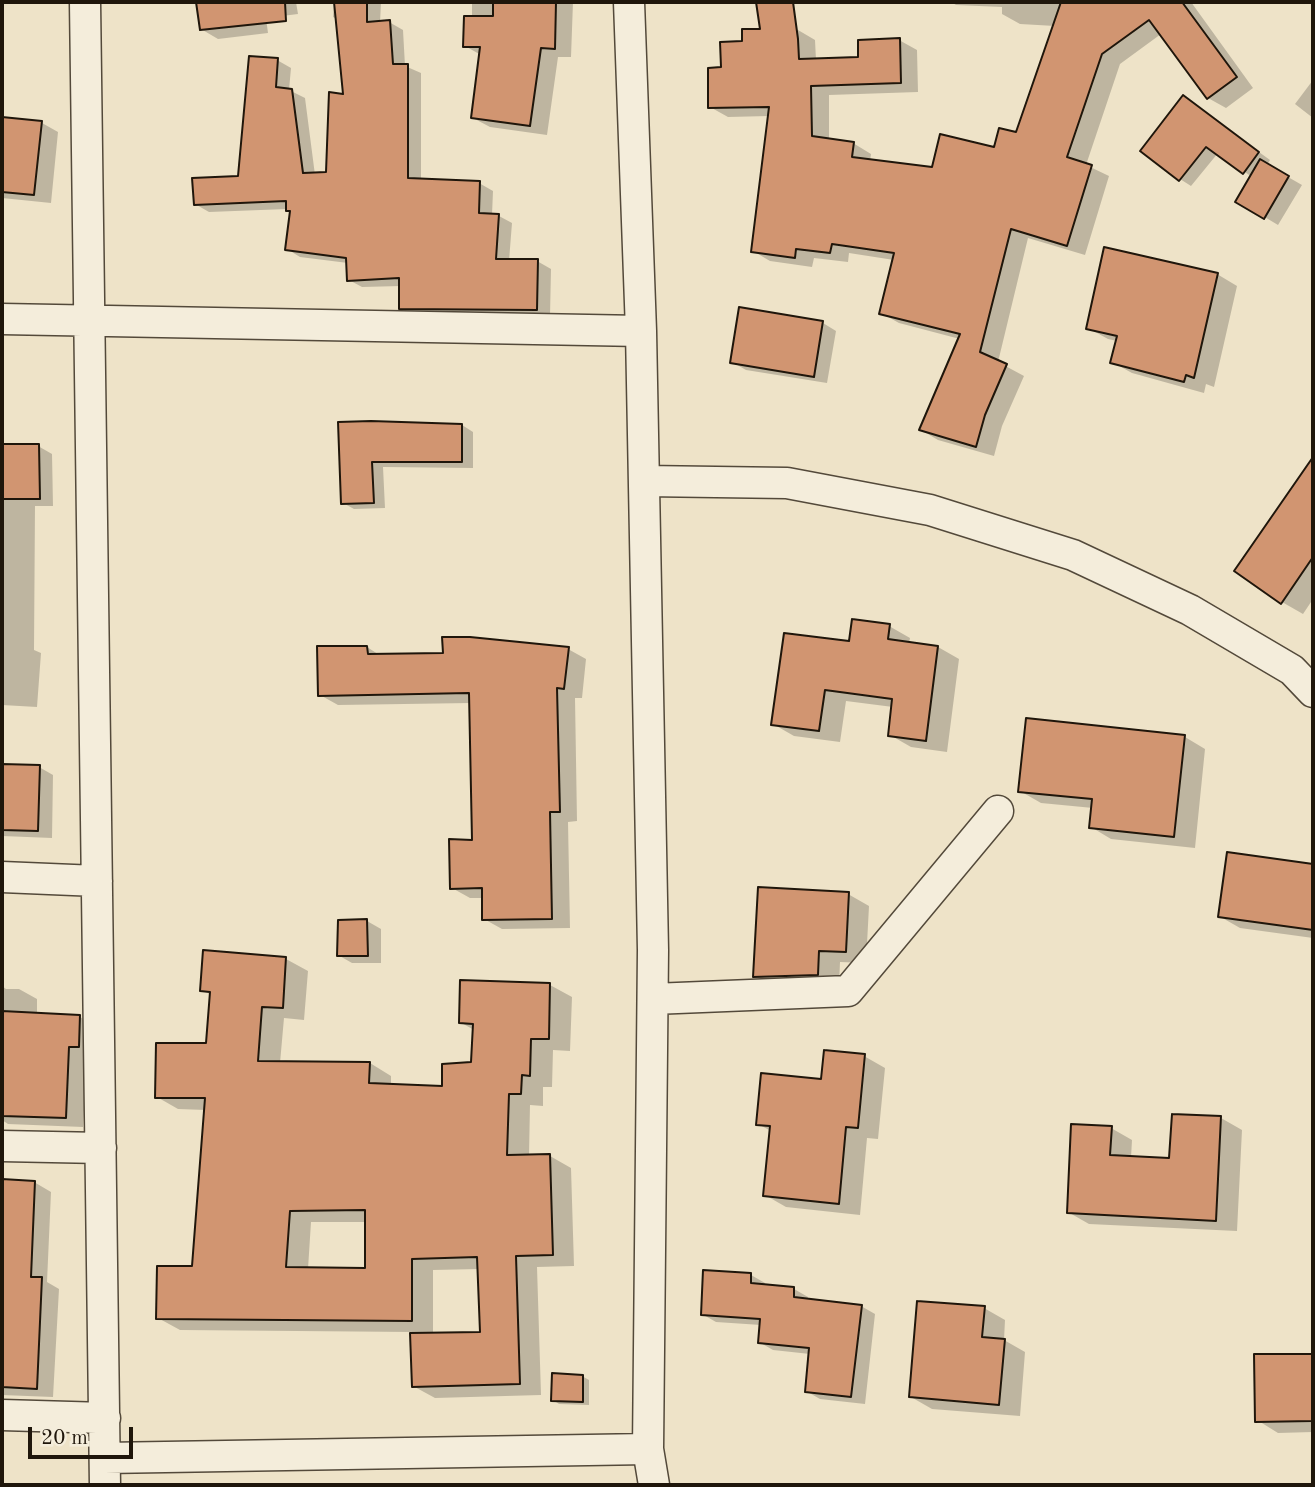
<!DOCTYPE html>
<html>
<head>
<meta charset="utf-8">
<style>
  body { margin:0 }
  #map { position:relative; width:1315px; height:1487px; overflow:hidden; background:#eee3c8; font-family:"Old Standard TT",serif }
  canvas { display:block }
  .frame { position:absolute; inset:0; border:4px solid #1f160b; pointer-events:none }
  .scale { position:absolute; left:28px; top:1427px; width:105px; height:32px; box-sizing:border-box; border:4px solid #1f160b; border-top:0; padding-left:9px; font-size:21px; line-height:24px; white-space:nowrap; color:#1f160b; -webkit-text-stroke:5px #f4eddb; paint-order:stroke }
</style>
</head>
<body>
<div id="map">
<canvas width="1315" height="1487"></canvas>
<div class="frame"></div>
<div class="scale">20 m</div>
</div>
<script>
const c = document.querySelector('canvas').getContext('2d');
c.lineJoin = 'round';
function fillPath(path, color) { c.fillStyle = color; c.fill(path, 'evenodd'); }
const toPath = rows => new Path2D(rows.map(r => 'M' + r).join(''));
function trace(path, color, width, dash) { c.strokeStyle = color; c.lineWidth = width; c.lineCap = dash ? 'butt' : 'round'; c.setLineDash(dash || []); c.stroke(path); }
const shadow = toPath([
  [198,2,296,2,298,14,266,18,268,33,218,39,201,29],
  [334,2,381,2,380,23,389,22,403,30,405,66,421,73,421,181,479,183,493,191,492,215,499,216,512,223,509,261,537,261,551,269,550,316,414,316,400,308,401,286,362,287,349,280,348,263,300,257,287,249,292,213,287,209,209,212,195,204,239,178,277,60,291,68,289,90,305,98,315,175,328,174,345,96,337,19,333,17],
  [472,2,573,2,571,57,558,57,547,135,490,127,473,118,481,55,465,46,472,18],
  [951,2,1191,2,1253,88,1226,108,1208,98,1161,34,1120,64,1086,165,1109,176,1085,255,1028,238,998,362,1024,376,1002,426,994,456,938,440,921,430,960,339,899,323,881,313,894,260,849,253,848,262,814,258,812,267,770,261,753,251,769,116,728,117,710,107,722,69,744,43,744,31,798,30,815,40,816,60,860,58,899,40,917,50,918,92,829,95,829,140,853,143,871,154,870,161,934,169,995,149,1017,134,1055,26,1020,24,1002,14,1002,7,956,5],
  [1313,80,1313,118,1295,104],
  [1184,98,1270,160,1267,165,1302,185,1278,225,1238,201,1252,177,1218,153,1191,186,1180,179],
  [2,118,42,123,58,132,51,203,2,198],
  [1217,274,1237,286,1214,387,1206,384,1204,393,1132,373,1112,362,1117,341,1108,339,1088,328],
  [823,323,836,331,827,383,746,370,732,362],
  [340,424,462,425,473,432,473,468,383,467,385,508,354,509,343,503],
  [2,442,8,446,38,446,52,454,53,506,35,506,34,650,41,653,37,707,2,705],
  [1305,472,1313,477,1313,599,1303,614,1282,602],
  [889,626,910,638,909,644,938,647,959,659,947,752,911,747,890,735,893,707,846,701,840,742,794,736,773,724],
  [367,647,381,656,568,649,586,659,582,698,575,698,577,821,568,822,570,928,502,929,484,919,484,898,470,898,452,888,474,842,471,703,338,705,320,695],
  [1185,737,1205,749,1195,848,1111,839,1091,827,1093,808,1041,803,1020,791],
  [2,766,39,767,53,775,52,838,2,836],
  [1228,854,1313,866,1313,938,1240,928,1219,916],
  [848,894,869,906,866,963,840,962,839,986,776,988,755,976],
  [367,921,381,929,381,963,352,963,338,955],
  [286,959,308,971,304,1020,284,1018,280,1063,370,1063,391,1076,391,1086,443,1088,473,1063,474,1030,460,1022,462,982,550,985,572,997,570,1051,553,1050,552,1087,543,1087,543,1106,530,1105,529,1156,550,1156,571,1168,574,1266,537,1267,541,1395,435,1398,413,1386,412,1332,180,1330,158,1318,193,1268,206,1110,178,1109,157,1097,207,1045,212,995,202,990],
  [311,1222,367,1222,366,1269,308,1269],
  [479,1269,482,1334,433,1335,433,1270],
  [2,986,6,989,19,989,37,999,37,1015,80,1017,98,1027,87,1056,83,1127,8,1124,2,1120],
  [864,1056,885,1068,878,1139,867,1138,860,1215,786,1207,765,1195,771,1131,758,1124],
  [1173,1116,1221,1118,1242,1130,1237,1231,1089,1224,1068,1212,1111,1128,1132,1140,1131,1158,1171,1160],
  [2,1181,34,1182,51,1192,47,1282,59,1289,53,1397,2,1395],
  [751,1275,765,1283,765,1286,794,1289,808,1297,807,1300,861,1306,875,1314,865,1404,820,1399,806,1391,810,1354,773,1350,759,1342,761,1325,716,1322,702,1314],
  [984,1308,1005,1320,1004,1340,1025,1352,1020,1416,932,1409,911,1397],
  [1313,1355,1313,1432,1278,1433,1257,1420,1256,1356],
  [582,1376,589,1380,589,1405,559,1404,553,1400]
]);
const building = toPath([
  [196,2,285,2,286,21,200,30,196,2],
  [334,2,367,2,367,22,390,20,393,64,408,64,408,178,480,181,479,213,499,214,496,259,538,259,537,310,399,309,399,278,347,281,346,258,285,250,290,211,286,211,286,201,194,205,192,178,238,176,249,56,278,58,276,87,292,89,303,173,326,172,329,92,343,94,334,2],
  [493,2,556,2,555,49,541,48,530,126,471,118,480,47,463,47,464,16,493,16,493,2],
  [756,2,793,2,798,39,799,59,858,57,858,40,900,38,901,83,811,86,812,136,854,142,852,157,932,167,940,134,994,147,999,128,1016,132,1061,2,1182,2,1237,77,1207,99,1149,20,1102,54,1067,157,1092,165,1067,246,1011,229,980,352,1007,364,985,415,976,447,919,430,960,334,879,314,894,253,832,244,830,253,796,249,795,258,751,252,769,107,708,108,708,68,721,67,720,42,742,41,742,29,760,29,756,2],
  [1183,95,1259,152,1243,174,1206,147,1179,181,1140,151,1183,95],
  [2,117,42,121,34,195,2,192,2,117],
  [1260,159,1289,176,1264,219,1235,202,1260,159],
  [1104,247,1218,273,1194,378,1186,375,1184,382,1110,363,1117,336,1086,329,1104,247],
  [739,307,823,321,814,377,730,363,739,307],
  [371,421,462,424,462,462,372,462,374,503,341,504,338,422,371,421],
  [2,444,39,444,40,499,2,499,2,444],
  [1313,457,1313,557,1281,604,1234,571,1313,457],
  [852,619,890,624,888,639,938,646,926,741,888,736,892,699,825,690,819,731,771,725,784,633,849,641,852,619],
  [442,637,470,637,569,647,564,689,557,688,560,812,550,812,552,919,482,920,482,888,450,889,449,839,472,840,469,693,318,696,317,646,367,646,368,654,443,653,442,637],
  [1026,718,1185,735,1174,837,1089,828,1092,799,1018,792,1026,718],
  [2,764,40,765,38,831,2,830,2,764],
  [1227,852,1313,864,1313,930,1218,917,1227,852],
  [758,887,849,892,846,952,819,951,818,975,753,977,758,887],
  [367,919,368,956,337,956,338,920,367,919],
  [203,950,286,957,283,1008,262,1007,258,1061,370,1062,369,1083,442,1086,442,1064,471,1062,473,1024,459,1023,460,980,550,983,549,1039,531,1039,530,1076,522,1075,521,1094,509,1094,507,1155,550,1154,553,1255,516,1256,520,1384,412,1387,410,1333,480,1332,477,1257,412,1259,412,1321,156,1319,157,1266,192,1266,205,1098,155,1098,156,1043,206,1043,210,992,200,991,203,950],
  [365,1210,365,1268,286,1267,290,1211,365,1210],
  [2,1011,80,1015,79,1047,69,1047,66,1118,2,1116,2,1011],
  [824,1050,865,1054,858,1128,846,1127,839,1204,763,1196,770,1126,756,1125,761,1073,821,1079,824,1050],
  [1172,1114,1221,1116,1216,1221,1067,1213,1071,1124,1112,1126,1110,1155,1169,1158,1172,1114],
  [2,1179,35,1181,31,1277,42,1277,37,1389,2,1387,2,1179],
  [703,1270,751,1273,751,1283,794,1287,794,1297,862,1305,851,1397,805,1392,809,1348,758,1343,760,1319,701,1315,703,1270],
  [917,1301,985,1306,982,1337,1005,1339,999,1405,909,1397,917,1301],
  [1254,1354,1313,1354,1313,1421,1255,1422,1254,1354],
  [552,1373,583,1375,583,1402,551,1401,552,1373]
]);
const minor = toPath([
  [85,2,105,1485],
  [629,2,641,331,653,950,648,1449,654,1485],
  [2,319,641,331],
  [645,481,787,483,930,510,1073,555,1190,610,1292,670,1313,692],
  [2,877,97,881],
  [653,999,848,991,998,811],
  [2,1146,101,1148],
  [2,1415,105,1418],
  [105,1458,648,1449]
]);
fillPath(shadow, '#0003');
fillPath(building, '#d19571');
trace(building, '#1f160b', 2);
trace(minor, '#53493a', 33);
trace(minor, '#f4eddb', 30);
</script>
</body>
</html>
